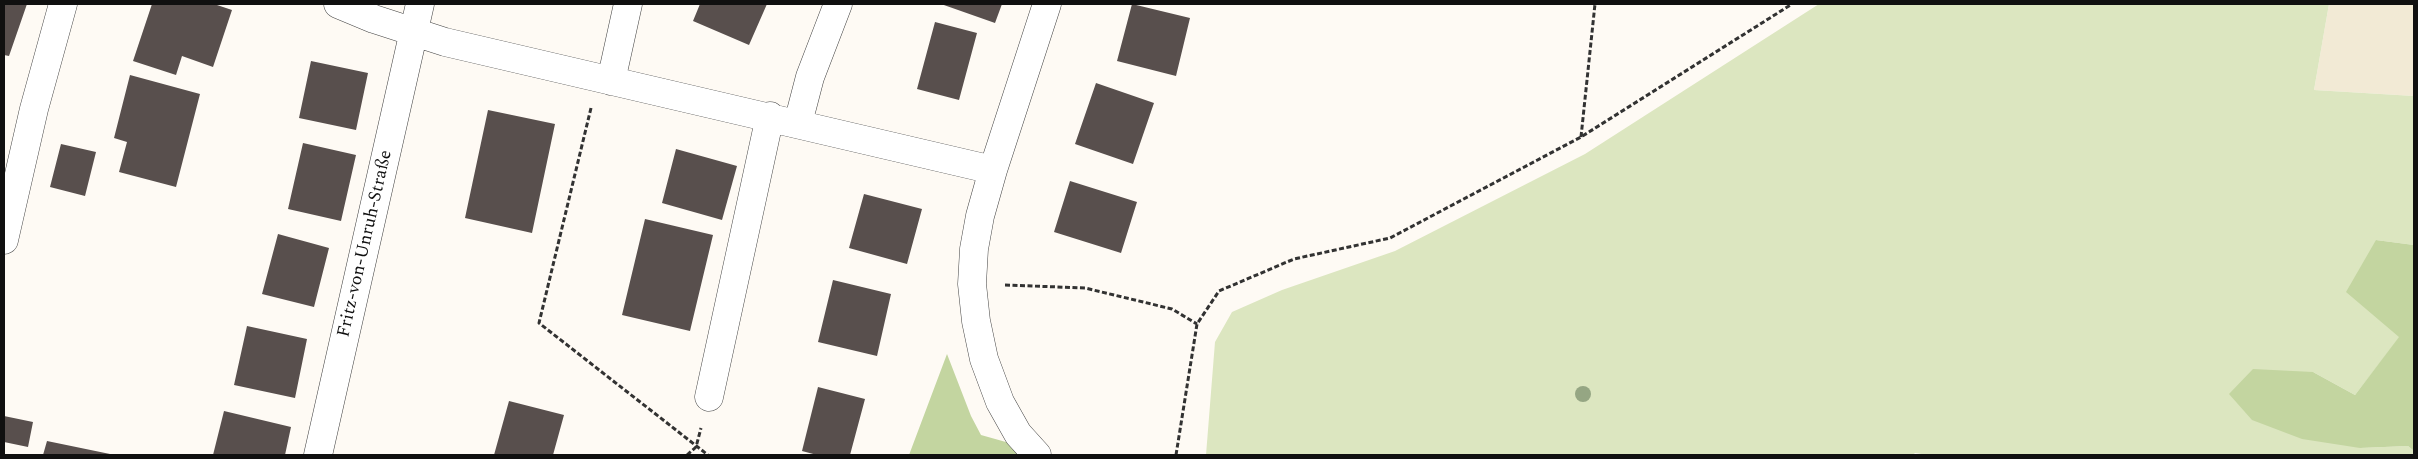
<!DOCTYPE html>
<html>
<head>
<meta charset="utf-8">
<style>
  body { margin:0 }
  #map { position:relative; width:2418px; height:459px; overflow:hidden; background:#fefaf4; font-family:Spectral,serif }
  canvas { display:block }
  .frame { position:absolute; inset:0; border:5px solid #101010; pointer-events:none }
</style>
</head>
<body>
<div id="map">
<canvas width="2418" height="459"></canvas>
<div class="frame"></div>
</div>
<script>
const c = document.querySelector('canvas').getContext('2d');
c.lineJoin = 'round';
function fillPath(path, color) { c.fillStyle = color; c.fill(path, 'evenodd'); }
const toPath = rows => new Path2D(rows.map(r => 'M' + r).join(''));
function trace(path, color, width, dash) { c.strokeStyle = color; c.lineWidth = width; c.lineCap = dash ? 'butt' : 'round'; c.setLineDash(dash || []); c.stroke(path); }
function write(font, color, halo, rows, align = 'center') {
  c.font = font + ' Spectral,serif'; c.lineWidth = 5; c.setLineDash([]); c.textBaseline = 'middle'; c.strokeStyle = halo; c.fillStyle = color; for (const [text, x, y, turn = 0] of rows) {
    c.save(); c.translate(x, y); c.rotate((+turn || 0) * Math.PI / 180); c.textAlign = isNaN(turn) ? turn : align; if (halo) c.strokeText(text, 0, 0); c.fillText(text, 0, 0); c.restore();
  }
}
const farmland = toPath([
  [2329,4,2414,4,2414,96,2314,90]
]);
const green = toPath([
  [1819,4,2329,4,2314,90,2414,96,2414,245,2376,240,2400,337,2355,395,2313,372,2360,448,2408,446,2414,451,2414,455,1928,455,1915,453,1913,455,1206,455,1215,342,1232,312,1282,290,1395,251,1585,154]
]);
const forest = toPath([
  [2376,240,2414,245,2414,451,2408,446,2360,448,2302,439,2252,420,2229,394,2253,369,2313,372,2355,395,2399,337,2346,292],
  [947,354,971,416,981,435,1013,444,1024,455,909,455]
]);
const building = toPath([
  [4,4,27,4,9,56,4,55],
  [152,4,214,4,232,10,213,67,182,56,176,75,133,61],
  [700,4,767,4,749,45,693,21],
  [941,4,1002,4,995,23],
  [1132,4,1190,18,1176,76,1117,61],
  [935,22,977,33,959,100,917,89],
  [311,61,368,73,356,130,299,118],
  [130,75,200,94,176,187,119,172,127,142,114,138],
  [1096,83,1154,103,1133,164,1075,144],
  [488,110,555,124,532,233,465,218],
  [303,143,356,155,341,221,288,209],
  [61,144,96,152,85,196,50,187],
  [676,149,737,166,722,220,662,203],
  [1070,181,1137,202,1121,253,1054,232],
  [864,194,922,209,907,264,849,248],
  [645,219,713,235,690,331,622,315],
  [278,234,329,248,314,307,262,294],
  [833,280,891,294,877,356,818,342],
  [247,326,307,339,295,398,234,385],
  [818,387,865,399,850,455,817,455,802,451],
  [509,401,564,415,553,455,494,455],
  [224,411,291,427,285,455,213,455],
  [4,416,33,422,28,447,4,442],
  [47,441,110,454,110,455,43,455]
]);
const path = toPath([
  [591,108,539,323,708,455],
  [1581,137,1595,4],
  [1005,285,1085,288,1172,309,1197,324],
  [687,455,696,447,701,428],
  [1176,455,1197,324,1219,291,1294,259,1390,238,1581,137,1792,4]
]);
const minor = toPath([
  [338,4,374,19,445,42,993,170],
  [611,81,628,4],
  [798,123,810,77,838,4],
  [4,240,34,109,63,4],
  [709,397,770,116],
  [318,455,420,4],
  [1037,455,1018,434,1000,402,984,359,976,321,972,284,974,249,980,216,993,170,1047,4]
]);
const trees = [
  [1583,394]
];
const streetNames = [
  ["Fritz-von-Unruh-Straße",366,244,-77]
];
fillPath(farmland, '#f2ead5');
fillPath(green, '#dce6c0');
fillPath(forest, '#c3d5a0');
fillPath(building, '#584f4d');
trace(minor, '#434343', 29);
trace(path, '#323232', 3, [5, 2.5]);
trace(minor, '#fff', 28);
c.fillStyle = '#95a683';
for (const [x, y] of trees) { c.beginPath(); c.arc(x, y, 8, 0, 2 * Math.PI); c.fill(); }
write('18px', '#101010', '#fff', streetNames);
</script>
</body>
</html>
